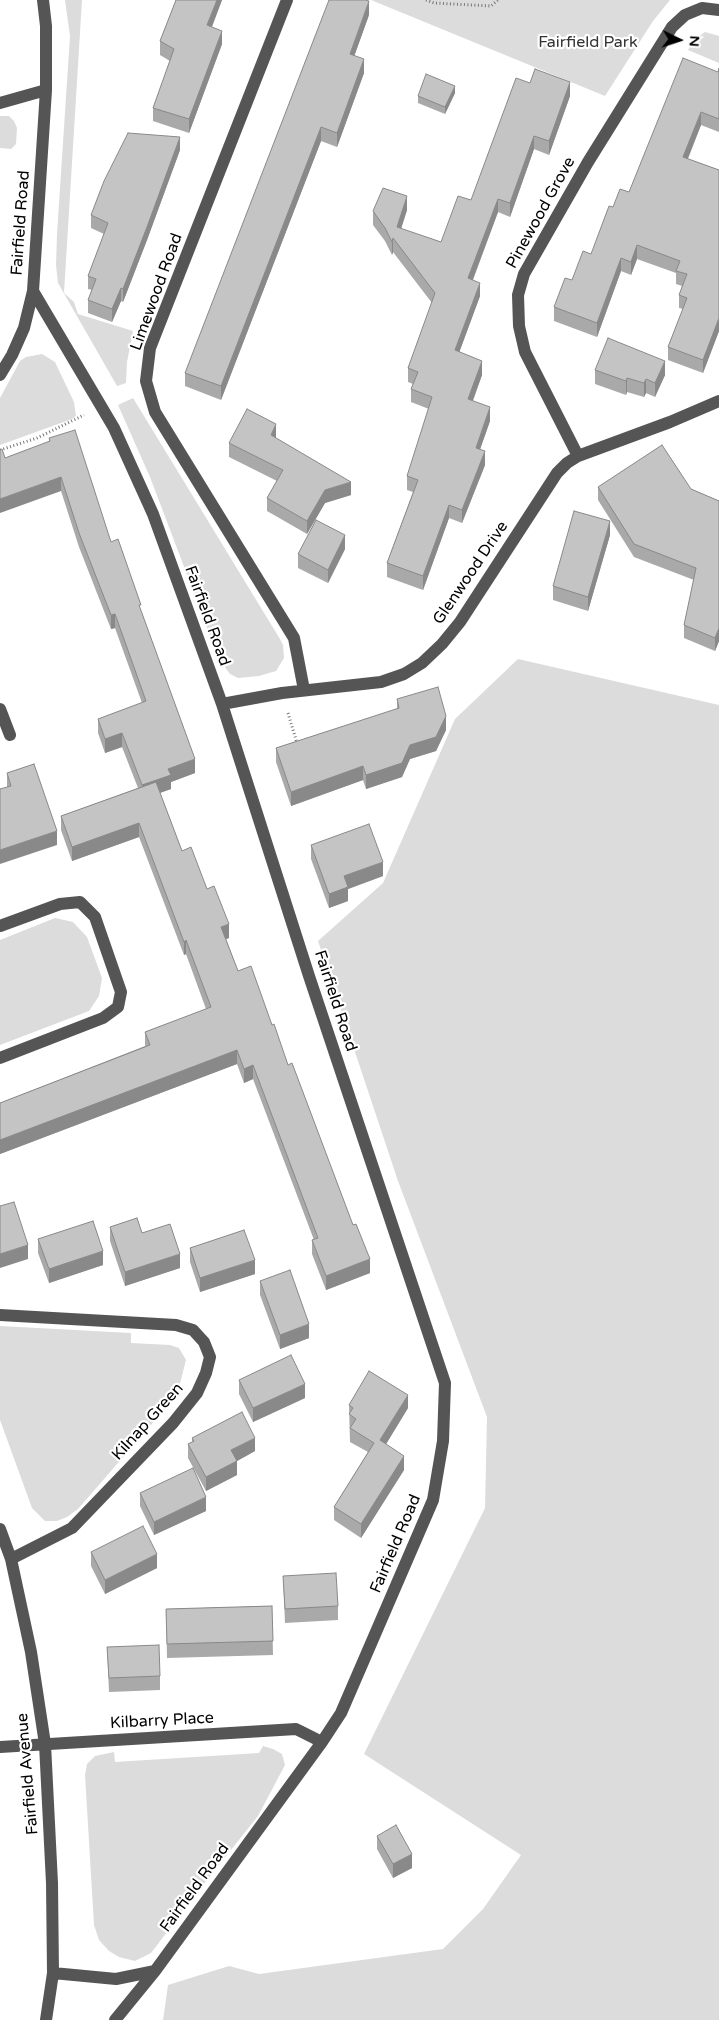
<!DOCTYPE html>
<html>
<head>
<meta charset="utf-8">
<style>
  body { margin:0 }
  #map { position:relative; width:719px; height:2020px; overflow:hidden; background:#fff; font-family:"Varela Round",sans-serif }
  canvas { display:block }
  .north { position:absolute; left:654px; top:15px; width:50px; height:50px; -webkit-text-stroke:4px #fff; paint-order:stroke; rotate:94deg; font-size:14px; font-weight:700; line-height:20px; text-align:center; color:#000 }
  .north::after { content:''; display:block; margin:auto; width:18px; height:22px; background:#000; clip-path:polygon(50% 0,100% 100%,50% 72%,0 100%) }
</style>
</head>
<body>
<div id="map">
<canvas width="719" height="2020"></canvas>
<div class="north">N</div>
</div>
<script>
const c = document.querySelector('canvas').getContext('2d');
c.lineJoin = 'round';
function fillPath(path, color) { c.fillStyle = color; c.fill(path, 'evenodd'); }
const toPath = rows => new Path2D(rows.map(r => 'M' + r).join(''));
function trace(path, color, width, dash) { c.strokeStyle = color; c.lineWidth = width; c.lineCap = dash ? 'butt' : 'round'; c.setLineDash(dash || []); c.stroke(path); }
function write(font, color, halo, rows, align = 'center') {
  c.font = font + ' "Varela Round",sans-serif'; c.lineWidth = 4.5; c.setLineDash([]); c.textBaseline = 'middle'; c.strokeStyle = halo; c.fillStyle = color; for (const [text, x, y, turn = 0] of rows) {
    c.save(); c.translate(x, y); c.rotate((+turn || 0) * Math.PI / 180); c.textAlign = isNaN(turn) ? turn : align; if (halo) c.strokeText(text, 0, 0); c.fillText(text, 0, 0); c.restore();
  }
}
const green = toPath([
  [65,0,82,0,64,293,74,302,78,314,133,331,127,362,126,383,117,386,58,283,56,265,57,234,70,36],
  [371,0,670,0,653,21,605,96],
  [705,32,719,36,719,63,688,50,694,40],
  [0,116,9,116,14,121,17,128,16,144,11,149,0,148],
  [42,354,55,362,74,402,76,416,72,419,0,445,0,398,20,361,26,357],
  [133,398,280,639,283,645,284,658,276,671,259,676,238,678,230,674,219,659,150,477,118,405],
  [518,659,719,705,719,2020,163,2020,168,1985,229,1966,259,1974,443,1949,483,1909,521,1855,364,1754,485,1508,487,1417,398,1181,318,941,383,883,455,719],
  [55,918,73,922,87,937,102,978,99,996,89,1011,0,1045,0,940],
  [0,1326,131,1333,131,1343,170,1345,179,1348,186,1360,177,1395,78,1509,67,1517,57,1521,45,1521,32,1508,0,1420],
  [263,1746,273,1749,282,1754,285,1765,258,1816,199,1890,151,1953,135,1961,119,1957,109,1951,99,1940,94,1925,85,1775,87,1764,95,1756,114,1752,115,1762,259,1753]
]);
const path = toPath([
  [426,0,434,3,491,6,498,0],
  [0,450,37,438,84,415],
  [288,713,297,743]
]);
const minor = toPath([
  [43,0,46,26,46,90,33,291,114,428,153,514,222,704,309,976,445,1383,443,1441,433,1500,341,1713,322,1742,155,1971,115,2020],
  [287,0,150,348,146,381,155,412,294,638,304,690],
  [0,103,46,90],
  [0,375,12,355,24,328,33,291],
  [578,456,525,352,519,326,518,295,524,274,588,162,672,27,685,15,702,8,719,10],
  [222,704,282,693,381,682,404,674,422,663,442,644,460,622,557,473,567,463,578,456,670,422,719,401],
  [0,709,10,735],
  [0,926,60,904,80,902,95,917,121,992,118,1007,103,1018,0,1058],
  [0,1315,176,1325,193,1330,204,1342,210,1357,206,1373,197,1393,173,1423,72,1528,11,1559],
  [0,1529,11,1559,31,1652,45,1744,52,1883,53,1973,46,2020],
  [0,1747,296,1729,322,1742],
  [53,1973,116,1979,155,1971]
]);
const wall = toPath([
  [176,0,222,0,212,27,222,44,189,133,153,121,153,108,170,61,160,55,160,41],
  [369,15,354,56,364,73,337,147,321,141,221,400,185,386,185,373],
  [719,68,719,132,701,125,688,159,719,170,719,331,703,373,668,360,668,347,683,309,679,308,679,295,682,286,676,284,676,273,637,259,631,275,621,271,597,337,554,321,554,307,591,254,613,207,629,192,718,72],
  [530,83,570,96,549,155,534,149,510,217,498,212,473,280,480,296,459,352,482,375,473,401,490,421,480,449,485,465,462,523,449,518,423,590,387,577,387,563,413,492,407,490,407,476,429,409,411,402,411,389,413,384,408,382,408,368,432,303,393,252,392,255,385,241,373,225,373,211,407,210,401,229,441,242,471,200],
  [455,93,445,114,418,103,418,96],
  [180,150,147,240,123,302,121,301,112,322,88,313,88,300,92,290,88,289,88,276,104,234,91,228,91,215],
  [595,370,665,375,655,397,646,393,644,397,627,392,626,395,595,384],
  [49,438,111,542,141,612,195,773,171,782,171,789,160,793,182,851,207,889,229,938,226,939,238,971,272,1025,288,1065,370,1273,326,1290,312,1254,312,1240,314,1240,253,1079,244,1083,237,1064,0,1154,0,1103,145,1046,145,1032,206,1009,186,954,184,955,139,837,72,861,61,830,61,816,138,788,122,747,105,753,98,733,98,719,142,703,115,628,111,629,79,547,61,491,5,458,49,442],
  [276,438,351,495,325,503,307,534,267,511,267,498,277,481,229,457,229,443],
  [598,487,691,489,719,501,719,641,715,651,684,638,684,625,694,580,634,557,598,500],
  [610,535,588,611,553,600,553,586],
  [345,549,328,583,298,568,298,554],
  [397,699,446,730,436,751,410,759,402,777,366,789,363,780,291,806,276,762,276,748,397,709],
  [7,773,57,845,7,787],
  [311,845,383,876,348,889,348,901,329,908,311,859],
  [110,1227,142,1233,180,1268,125,1286,110,1241],
  [38,1239,103,1265,49,1283,38,1253],
  [190,1248,255,1274,200,1292,190,1262],
  [260,1281,309,1338,280,1349,260,1295],
  [239,1380,305,1398,253,1422,239,1394],
  [349,1405,408,1408,386,1444,404,1470,361,1538,334,1520,334,1507,368,1452,350,1442],
  [192,1438,255,1451,237,1461,237,1475,206,1491,188,1458,188,1444,192,1442],
  [140,1493,206,1511,154,1535,140,1506],
  [91,1552,157,1568,105,1594,91,1566],
  [283,1576,338,1606,338,1620,285,1623],
  [272,1606,273,1655,167,1658,166,1609],
  [107,1647,160,1676,160,1690,109,1692],
  [377,1836,412,1868,393,1878,377,1849]
]);
const shadedWall = toPath([
  [217,0,222,0,207,39,207,25],
  [369,1,369,15,350,68,350,54],
  [222,31,222,44,189,133,189,119],
  [364,59,364,73,337,147,337,133],
  [570,82,570,96,549,155,549,141],
  [455,86,455,93,445,114,445,107],
  [701,112,701,125,683,170,683,157],
  [321,127,321,141,221,400,221,386],
  [534,136,534,149,510,217,510,203],
  [180,137,180,150,147,240,123,302,123,289],
  [407,196,407,210,397,241,397,227],
  [498,199,498,212,468,292,468,278],
  [393,238,393,252,392,255,392,242],
  [637,245,637,259,631,275,631,262],
  [621,258,621,271,597,337,597,323],
  [480,283,480,296,455,364,455,350],
  [121,288,121,301,112,322,112,309],
  [719,318,719,331,703,373,703,360],
  [482,361,482,375,468,413,468,399],
  [665,361,665,375,655,397,655,383],
  [627,378,627,392,626,395,626,381],
  [646,379,646,393,644,397,644,383],
  [490,407,490,421,476,461,476,448],
  [276,424,276,438,271,449,271,435],
  [485,451,485,465,462,523,462,510],
  [61,477,61,491,0,513,0,499],
  [351,482,351,495,325,503,307,534,307,521,325,490],
  [449,505,449,518,423,590,423,576],
  [610,521,610,535,588,611,588,597],
  [345,535,345,549,328,583,328,570],
  [115,614,115,628,111,629,111,615],
  [719,628,719,641,715,651,715,638],
  [446,716,446,730,436,751,410,759,402,777,366,789,366,775,410,745],
  [122,733,122,747,105,753,105,739],
  [195,759,195,773,171,782,171,789,142,799,142,785,168,769],
  [363,766,363,780,291,806,291,792],
  [139,823,139,837,72,861,72,847],
  [57,831,57,845,0,864,0,850],
  [383,862,383,876,348,889,348,901,329,908,329,894,344,876],
  [229,924,229,938,221,941,221,927],
  [186,940,186,954,184,955,184,942],
  [237,1050,237,1064,0,1154,0,1140],
  [253,1065,253,1079,244,1083,244,1069],
  [28,1245,28,1259,0,1268,0,1254],
  [103,1251,103,1265,49,1283,49,1269],
  [180,1254,180,1268,125,1286,125,1272],
  [370,1259,370,1273,326,1290,326,1276],
  [255,1260,255,1274,200,1292,200,1278],
  [309,1324,309,1338,280,1349,280,1335],
  [305,1384,305,1398,253,1422,253,1408],
  [408,1395,408,1408,380,1454,380,1440],
  [255,1438,255,1451,237,1461,237,1475,206,1491,206,1477,231,1450],
  [404,1456,404,1470,361,1538,361,1524],
  [206,1497,206,1511,154,1535,154,1522],
  [157,1554,157,1568,105,1594,105,1580],
  [412,1854,412,1868,393,1878,393,1864]
]);
const building = toPath([
  [176,0,217,0,207,25,222,31,189,119,153,108,174,49,160,41,176,0],
  [329,0,365,0,369,1,350,54,364,59,337,133,321,127,221,386,185,373,329,0],
  [683,58,718,72,719,68,719,119,701,112,683,157,719,170,719,318,703,360,668,347,687,298,679,295,687,274,676,271,680,261,637,245,631,262,621,258,597,323,554,307,565,278,572,280,583,251,591,254,609,206,613,207,620,189,629,192,683,58],
  [535,69,570,82,549,141,534,136,510,203,498,199,468,278,480,283,455,350,482,361,468,399,490,407,476,448,485,451,462,510,449,505,423,576,387,563,418,480,407,476,432,397,411,389,418,372,408,368,435,293,393,238,392,242,385,228,373,211,383,188,407,196,397,227,441,242,458,196,471,200,516,78,530,83,535,69],
  [426,74,455,86,445,107,418,96,426,74],
  [128,133,180,137,147,227,123,289,121,288,112,309,88,300,96,279,88,276,108,223,91,215,104,181,128,133],
  [608,338,665,361,655,383,646,379,644,383,627,378,626,381,595,370,608,338],
  [247,409,276,424,271,435,351,482,325,490,307,521,267,498,283,470,229,443,247,409],
  [75,430,111,542,118,539,141,605,139,605,195,759,168,769,171,775,142,785,122,733,105,739,98,719,146,701,115,614,111,615,79,533,61,477,0,499,0,450,2,449,5,458,50,441,49,438,75,430],
  [662,445,691,489,719,501,719,628,715,638,684,625,696,568,634,544,598,487,662,445],
  [574,511,610,521,588,597,553,586,574,511],
  [316,520,345,535,328,570,298,554,316,520],
  [438,687,446,716,436,737,410,745,402,763,366,775,363,766,291,792,276,748,399,708,397,699,438,687],
  [34,764,57,831,0,850,0,789,11,786,7,773,34,764],
  [156,782,182,851,191,847,207,889,214,886,229,924,221,927,238,971,251,966,272,1025,274,1024,288,1065,292,1063,353,1225,356,1224,370,1259,326,1276,312,1240,318,1238,253,1065,244,1069,237,1050,0,1140,0,1103,150,1045,145,1032,211,1007,186,940,184,942,139,823,72,847,61,816,156,782],
  [369,824,383,862,344,876,348,887,329,894,311,845,369,824],
  [14,1202,28,1245,0,1254,0,1206,14,1202],
  [137,1218,142,1233,170,1224,180,1254,125,1272,110,1227,137,1218],
  [93,1221,103,1251,49,1269,38,1239,93,1221],
  [244,1230,255,1260,200,1278,190,1248,244,1230],
  [290,1270,309,1324,280,1335,260,1281,290,1270],
  [291,1355,305,1384,253,1408,239,1380,291,1355],
  [369,1371,408,1395,380,1440,404,1456,361,1524,334,1507,374,1443,350,1428,356,1419,349,1414,353,1408,349,1405,369,1371],
  [242,1412,255,1438,231,1450,237,1461,206,1477,188,1444,194,1441,192,1438,242,1412],
  [193,1468,206,1497,154,1522,140,1493,193,1468],
  [143,1526,157,1554,105,1580,91,1552,143,1526],
  [336,1573,338,1606,285,1609,283,1576,336,1573],
  [272,1606,273,1641,167,1644,166,1609,272,1606],
  [159,1645,160,1676,109,1678,107,1647,159,1645],
  [396,1825,412,1854,393,1864,377,1836,396,1825]
]);
const parkNames = [
  ["Fairfield Park",588,43]
];
const streetNames = [
  ["Pinewood Grove",541,213,-61],
  ["Fairfield Road",21,223,-86],
  ["Limewood Road",157,292,-70],
  ["Glenwood Drive",471,573,-56],
  ["Fairfield Road",207,616,70],
  ["Fairfield Road",335,1001,72],
  ["Kilnap Green",148,1422,-48],
  ["Fairfield Road",396,1544,-67],
  ["Kilbarry Place",162,1721,-3],
  ["Fairfield Avenue",28,1774,-95],
  ["Fairfield Road",195,1888,-54]
];
fillPath(green, '#dcdcdc');
trace(path, '#777', 3, [1, 2.5]);
trace(minor, '#555', 12);
fillPath(wall, '#a9a9a9');
fillPath(shadedWall, '#898989');
fillPath(building, '#c4c4c4');
trace(building, '#898989', 1);
write('16px', '#333', '#fff', parkNames);
write('16px', '#000', '#fff', streetNames);
</script>
</body>
</html>
